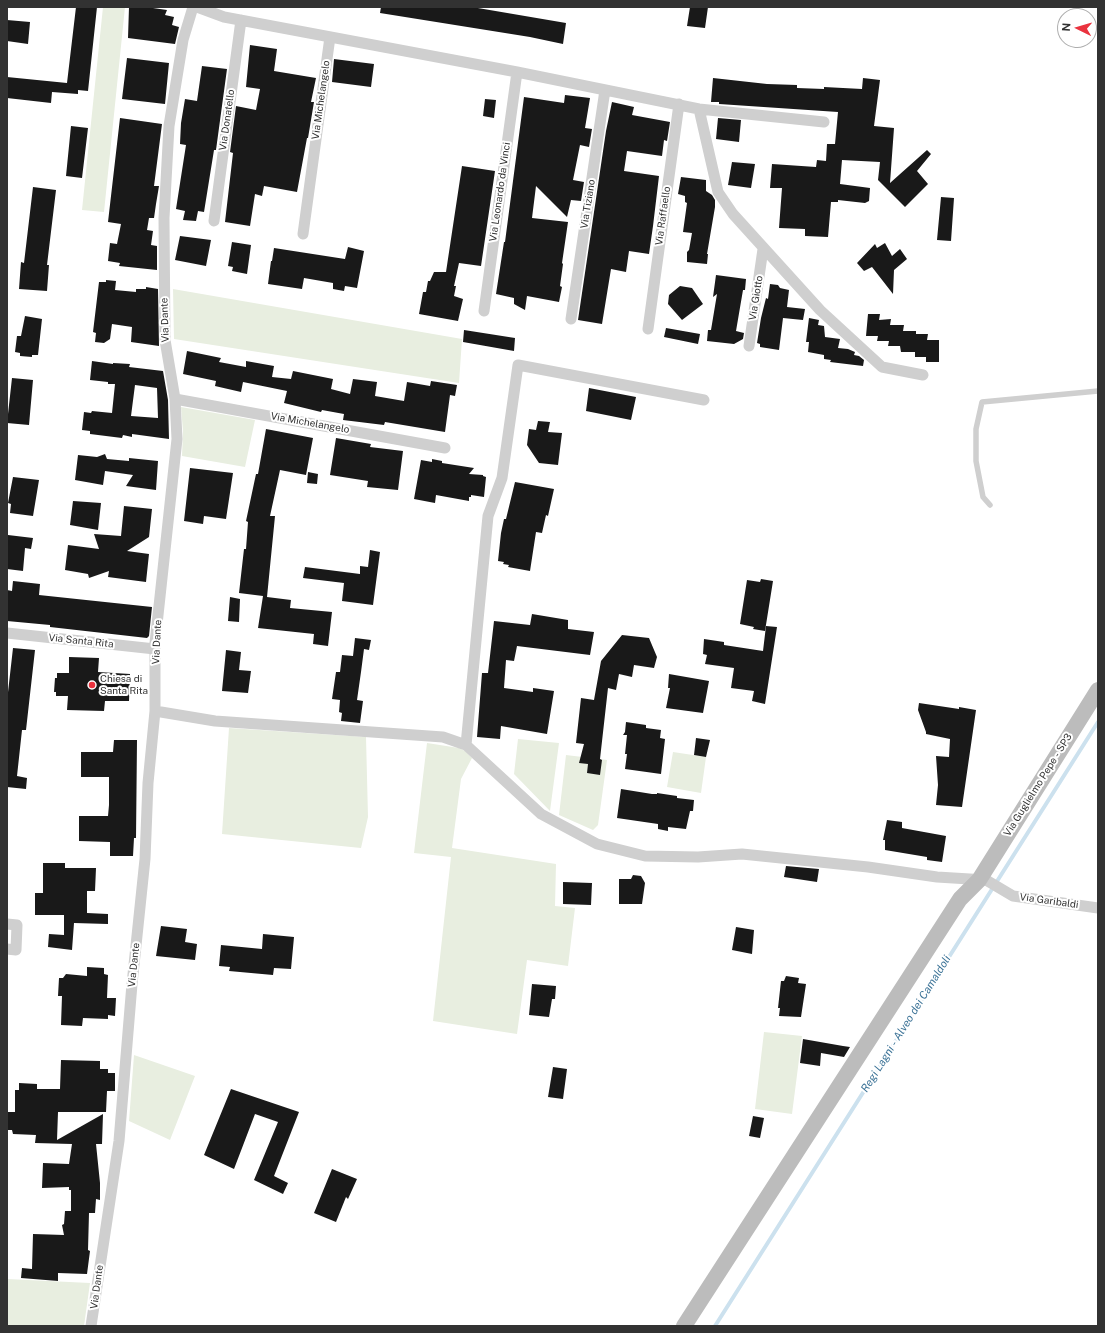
<!DOCTYPE html>
<html>
<head>
<meta charset="utf-8">
<style>
  body { margin:0 }
  #map { position:relative; width:1105px; height:1333px; overflow:hidden; background:#fff; font-family:"Public Sans",sans-serif }
  canvas { display:block }
  .frame { position:absolute; inset:0; border:8px solid #323232; pointer-events:none }
  .north { position:absolute; left:1057px; top:8px; width:40px; height:40px; box-sizing:border-box; background:#fff; border:1px solid #adadad; border-radius:50%; rotate:275deg; font-size:11px; font-weight:700; line-height:16px; text-align:center; color:#323232 }
  .north::after { content:''; display:block; margin:auto; width:14px; height:18px; background:#ea333f; clip-path:polygon(50% 0,100% 100%,50% 72%,0 100%) }
</style>
</head>
<body>
<div id="map">
<canvas width="1105" height="1333"></canvas>
<div class="frame"></div>
<div class="north">N</div>
</div>
<script>
const c = document.querySelector('canvas').getContext('2d');
c.lineJoin = 'round';
function fillPath(path, color) { c.fillStyle = color; c.fill(path, 'evenodd'); }
const toPath = rows => new Path2D(rows.map(r => 'M' + r).join(''));
function trace(path, color, width, dash) { c.strokeStyle = color; c.lineWidth = width; c.lineCap = dash ? 'butt' : 'round'; c.setLineDash(dash || []); c.stroke(path); }
function write(font, color, halo, rows, align = 'center') {
  c.font = font + ' "Public Sans",sans-serif'; c.lineWidth = 4; c.setLineDash([]); c.textBaseline = 'middle'; c.strokeStyle = halo; c.fillStyle = color; for (const [text, x, y, turn = 0] of rows) {
    c.save(); c.translate(x, y); c.rotate((+turn || 0) * Math.PI / 180); c.textAlign = isNaN(turn) ? turn : align; if (halo) c.strokeText(text, 0, 0); c.fillText(text, 0, 0); c.restore();
  }
}
const green = toPath([
  [103,7,125,7,104,212,82,210],
  [173,289,462,339,459,383,174,339],
  [181,407,255,420,245,467,182,456,183,431],
  [229,728,366,737,368,817,361,848,222,834],
  [518,739,559,743,550,811,514,774],
  [427,743,459,748,465,751,472,758,461,779,452,848,556,864,555,906,575,908,568,966,527,960,517,1034,433,1021,451,857,414,853],
  [673,752,706,757,701,793,667,787],
  [566,755,607,760,598,825,593,830,559,815],
  [764,1032,802,1036,792,1114,755,1109],
  [134,1055,195,1076,170,1140,129,1121],
  [7,1279,90,1283,84,1326,7,1326]
]);
const stream = toPath([
  [715,1326,1098,722]
]);
const building = toPath([
  [76,7,97,7,88,91,78,90,78,94,52,92,51,103,7,98,7,77,67,83],
  [129,7,146,7,167,10,165,15,174,17,172,25,179,27,175,44,128,38],
  [381,7,472,7,566,23,563,44,530,37,380,13],
  [690,7,708,7,705,28,687,26],
  [7,20,30,22,28,44,7,41],
  [250,45,277,49,274,71,316,78,311,102,314,102,308,138,307,138,297,192,264,186,262,196,255,194,250,226,225,222,233,153,230,152,236,106,256,110,260,89,246,87],
  [127,58,169,63,165,104,122,99],
  [334,59,374,64,371,87,332,82],
  [202,66,227,69,216,150,214,150,204,212,198,211,196,221,183,220,185,211,176,209,186,145,180,144,181,123,185,99,197,101],
  [713,78,767,84,797,85,797,88,824,89,824,87,862,89,863,78,880,80,874,126,894,128,890,183,927,150,931,154,917,171,928,184,905,207,878,180,880,162,842,160,840,184,870,188,869,201,865,203,838,200,838,202,831,202,828,237,805,236,805,229,779,228,782,188,770,188,772,164,816,167,817,160,826,161,827,144,835,144,838,112,719,104,719,102,711,102],
  [565,95,590,98,585,128,592,129,589,147,580,145,573,180,584,182,581,201,571,200,567,217,536,186,532,218,568,222,562,263,563,264,560,286,562,287,559,302,527,296,525,310,514,304,514,298,496,294,504,242,505,242,524,97,564,103],
  [485,99,496,100,494,118,483,116],
  [612,102,634,107,632,115,670,122,667,141,664,140,662,156,627,151,624,171,659,176,653,226,649,254,629,251,626,272,611,269,602,324,578,320,606,131],
  [120,118,162,124,154,186,159,186,156,204,154,218,149,218,147,230,153,231,151,245,157,246,157,270,119,266,120,263,108,261,110,243,117,244,121,224,108,222],
  [718,118,741,120,739,142,716,139],
  [71,126,88,128,82,178,66,176],
  [732,162,755,164,751,188,728,185],
  [462,166,495,171,481,266,459,263,454,286,456,286,454,296,463,299,458,321,419,314,423,292,426,292,428,281,430,281,434,272,446,272],
  [681,177,706,180,706,191,712,195,715,200,715,207,707,254,708,254,707,264,687,262,687,252,689,250,692,233,683,232,687,203,685,202,685,196,678,194],
  [33,187,56,190,47,265,49,265,47,291,19,289,21,262,24,263],
  [941,197,954,198,951,241,937,240],
  [180,236,211,240,206,266,175,260],
  [232,242,251,245,247,274,232,271,233,267,228,266],
  [885,243,892,256,900,249,907,259,894,270,893,294,872,267,864,271,857,263,875,244,877,248],
  [348,247,364,251,357,288,345,286,344,291,333,289,333,283,304,278,302,289,268,284,271,261,272,261,274,248,345,259],
  [716,275,746,279,745,290,743,290,736,331,744,333,743,339,734,344,707,341,708,330,711,330,717,294,713,297],
  [106,280,116,281,115,290,136,292,136,289,146,289,146,287,158,289,159,346,131,342,132,327,112,324,110,339,104,343,95,342,96,333,93,332,99,282,106,282],
  [770,284,778,285,780,288,789,290,787,307,805,309,803,320,783,318,779,350,760,347,760,344,757,343,761,318,766,298,768,299],
  [680,286,692,288,703,304,682,320,668,304,669,295],
  [868,314,880,314,879,320,891,319,890,325,904,325,903,331,916,331,916,334,928,334,927,340,939,340,939,362,926,362,926,357,915,357,915,352,901,352,900,346,888,346,889,341,877,341,878,336,866,336],
  [25,316,42,319,38,355,32,355,32,357,20,356,20,353,15,352,17,336,21,336],
  [809,318,819,320,818,325,824,326,825,337,840,339,838,348,848,349,855,352,854,355,859,356,864,360,863,366,830,362,831,360,824,359,824,355,808,352,809,342,806,342],
  [666,328,700,334,698,344,664,337],
  [464,330,515,338,514,351,463,342],
  [187,351,221,358,219,362,246,367,246,361,274,366,272,377,291,379,293,371,333,379,331,389,350,394,353,379,377,382,375,396,404,401,407,382,430,386,431,381,457,385,455,396,450,395,445,432,385,422,384,425,343,420,344,414,322,410,321,412,284,403,287,391,243,382,241,392,215,386,216,381,183,374],
  [92,361,113,364,113,363,130,364,129,367,163,371,168,400,169,439,132,434,132,437,123,435,122,438,90,434,90,431,82,430,84,412,91,413,92,411,112,413,115,384,108,384,108,382,90,380],
  [135,385,157,388,158,418,131,416],
  [12,378,33,380,29,425,7,423],
  [589,388,636,397,631,420,586,411],
  [538,421,550,422,548,432,562,433,558,465,539,463,527,445,529,429,536,430],
  [266,429,313,438,306,475,280,470,270,516,275,516,267,597,291,600,290,608,332,612,328,646,313,644,314,634,258,628,263,596,239,593,244,549,246,549,248,522,246,521,256,474,258,474],
  [336,438,371,444,370,447,403,451,398,490,367,487,368,481,330,475],
  [105,454,107,459,129,461,129,458,158,461,156,490,126,486,133,475,105,471,103,485,75,480,78,455,97,457],
  [432,459,442,461,442,463,474,468,469,474,483,475,483,476,486,477,484,497,471,495,471,497,469,497,469,501,436,495,435,503,414,499,421,460,432,462],
  [190,468,233,473,226,519,204,516,203,524,184,521],
  [308,472,318,474,317,484,307,483],
  [13,477,39,480,33,516,10,513,11,504,8,503],
  [515,482,554,489,548,516,546,515,542,533,536,532,530,571,508,567,509,565,503,564,504,562,498,561,501,533,504,519,506,519],
  [73,501,101,503,98,530,70,525],
  [124,506,152,509,149,537,127,551,149,554,146,582,108,577,109,571,89,578,88,574,65,570,68,545,99,549,94,534,121,536],
  [8,535,33,538,31,549,25,548,23,571,7,569],
  [370,550,380,552,373,605,342,601,344,583,303,578,305,567,360,574,360,566,368,567],
  [761,579,773,581,765,631,753,629,754,627,740,624,747,580,760,582],
  [13,581,40,584,39,595,152,607,149,636,147,638,50,627,50,625,7,621,7,590,12,591],
  [230,597,240,599,239,622,228,621],
  [532,614,568,620,568,629,594,632,590,655,517,646,514,661,506,660,504,688,533,692,533,688,554,691,547,734,501,726,500,739,477,737,482,673,488,673,494,621,530,625],
  [766,626,777,627,765,704,752,701,754,691,731,688,734,668,705,664,707,655,703,654,704,639,724,642,724,645,763,651],
  [622,635,649,638,657,657,654,668,634,665,632,677,619,674,616,690,608,688,600,759,602,760,600,775,587,773,588,764,579,763,584,744,576,743,581,698,594,700,601,661],
  [355,638,371,640,369,650,364,649,361,672,357,700,363,701,360,723,341,721,342,713,339,712,340,700,332,699,336,672,340,672,342,655,353,656],
  [13,648,35,650,26,730,22,730,17,776,27,778,26,789,7,787,7,701],
  [226,650,241,652,239,670,251,671,248,693,222,691],
  [69,657,99,658,98,672,130,674,129,701,105,701,104,711,67,710,68,696,56,696,56,692,54,692,55,678,57,678,57,673,69,673],
  [669,674,709,681,703,713,666,708,670,688,668,688],
  [919,703,959,709,959,707,976,710,962,807,936,805,938,785,936,756,949,757,950,739,926,734,926,732,918,710],
  [626,722,646,725,646,728,661,730,660,738,665,739,661,774,625,769,627,754,625,754,627,735,623,735,625,732],
  [696,738,710,740,706,757,694,755],
  [114,740,137,740,136,838,134,838,133,856,110,856,110,842,79,841,79,816,108,816,109,805,109,777,81,777,81,752,113,752],
  [621,789,652,794,657,794,657,793,677,796,677,798,694,800,693,811,690,811,686,829,668,827,668,831,658,829,658,824,617,818],
  [887,820,902,822,902,828,946,836,942,862,927,860,927,857,885,850,885,840,883,840],
  [43,863,65,863,65,868,96,868,95,891,87,891,87,913,108,914,108,924,74,923,72,950,48,947,49,934,64,935,64,915,35,915,35,893,43,893],
  [786,866,819,869,817,882,784,877],
  [633,875,641,876,645,883,642,904,619,904,619,879,631,879],
  [563,882,592,883,591,905,563,904],
  [161,926,187,929,185,942,197,944,195,960,156,956],
  [736,927,754,930,752,954,732,950],
  [263,934,294,937,291,969,274,968,273,975,229,971,230,967,219,966,221,945,262,949],
  [87,967,104,968,104,974,108,975,107,998,116,998,115,1016,108,1015,108,1019,83,1018,82,1026,61,1025,62,996,58,996,59,978,63,978,66,974,87,976],
  [786,976,799,978,798,983,806,984,801,1017,779,1016,780,1008,778,1008,781,981,784,981],
  [532,984,556,986,555,999,552,999,549,1017,529,1015],
  [803,1039,843,1046,850,1047,844,1057,821,1053,820,1066,800,1063],
  [61,1060,100,1061,100,1069,108,1069,108,1073,115,1073,115,1091,107,1091,106,1112,58,1112,57,1140,103,1114,102,1144,96,1144,100,1183,100,1200,96,1199,95,1213,89,1213,88,1250,90,1251,87,1274,58,1273,58,1281,21,1278,22,1268,32,1269,33,1234,64,1235,62,1225,64,1224,65,1211,71,1211,71,1190,69,1190,69,1187,42,1188,43,1163,69,1164,72,1144,35,1143,36,1135,13,1134,12,1130,7,1130,7,1112,15,1112,15,1090,19,1090,19,1083,37,1084,37,1089,60,1089],
  [553,1067,567,1069,563,1099,548,1097],
  [231,1089,299,1112,274,1176,288,1183,283,1194,254,1180,278,1122,255,1114,234,1169,204,1155],
  [753,1116,764,1118,760,1138,749,1136],
  [332,1169,357,1179,348,1199,346,1197,336,1222,314,1213]
]);
const lane = toPath([
  [990,505,983,497,976,461,976,429,982,402,1098,391]
]);
const street = toPath([
  [197,7,224,17,517,72,699,109,824,122],
  [699,109,718,192,733,214,820,310,882,367,923,375],
  [214,221,241,20],
  [303,234,330,37],
  [484,311,517,72],
  [571,319,605,90],
  [648,329,679,104],
  [749,346,763,249],
  [175,399,445,448],
  [7,633,155,649],
  [155,711,215,721,443,737,466,745,541,814,597,844,645,856,698,857,742,854,868,867,937,877,986,880,1013,896,1098,908],
  [466,745,488,516,502,478,518,365,704,400],
  [7,924,17,925,16,950,7,949],
  [91,1326,119,1141,132,984,145,859,148,783,155,711,155,643,177,439,175,399,165,340,164,218,169,126,183,40,193,7]
]);
const secondary = toPath([
  [684,1326,960,899,979,880,1098,690]
]);
const markers = [
  [92,685,4,"#ea333f"]
];
const streetNames = [
  ["Via Michelangelo",321,100,-82],
  ["Via Donatello",227,120,-82],
  ["Via Leonardo da Vinci",500,192,-82],
  ["Via Tiziano",588,204,-81],
  ["Via Raffaello",663,216,-82],
  ["Via Giotto",756,298,-81],
  ["Via Dante",165,320,-92],
  ["Via Michelangelo",310,423,10],
  ["Via Santa Rita",81,641,6],
  ["Via Dante",157,642,-87],
  ["Via Guglielmo Pepe - SP3",1038,785,-58],
  ["Via Garibaldi",1049,901,8],
  ["Via Dante",134,965,-84],
  ["Via Dante",97,1287,-82]
];
const poiNames = [
  ["Chiesa di",100,679],
  ["Santa Rita",100,691]
];
const waterNames = [
  ["Regi Lagni - Alveo dei Camaldoli",906,1024,-58]
];
fillPath(green, '#e8eee0');
trace(stream, '#cce1ee', 4);
fillPath(building, '#191919');
trace(lane, '#cfcfcf', 5.5);
trace(street, '#cfcfcf', 11);
trace(secondary, '#bcbcbc', 16);
for (const [x, y, r, color] of markers) { const dot = new Path2D(); dot.arc(x, y, r, 0, 2 * Math.PI); c.fillStyle = color; c.fill(dot); trace(dot, '#fff', 1.5); }
write('10px', '#323232', '#fff', streetNames);
write('10px', '#323232', '#fff', poiNames, 'left');
write('italic 11px', '#3c7397', '#fff', waterNames);
</script>
</body>
</html>
